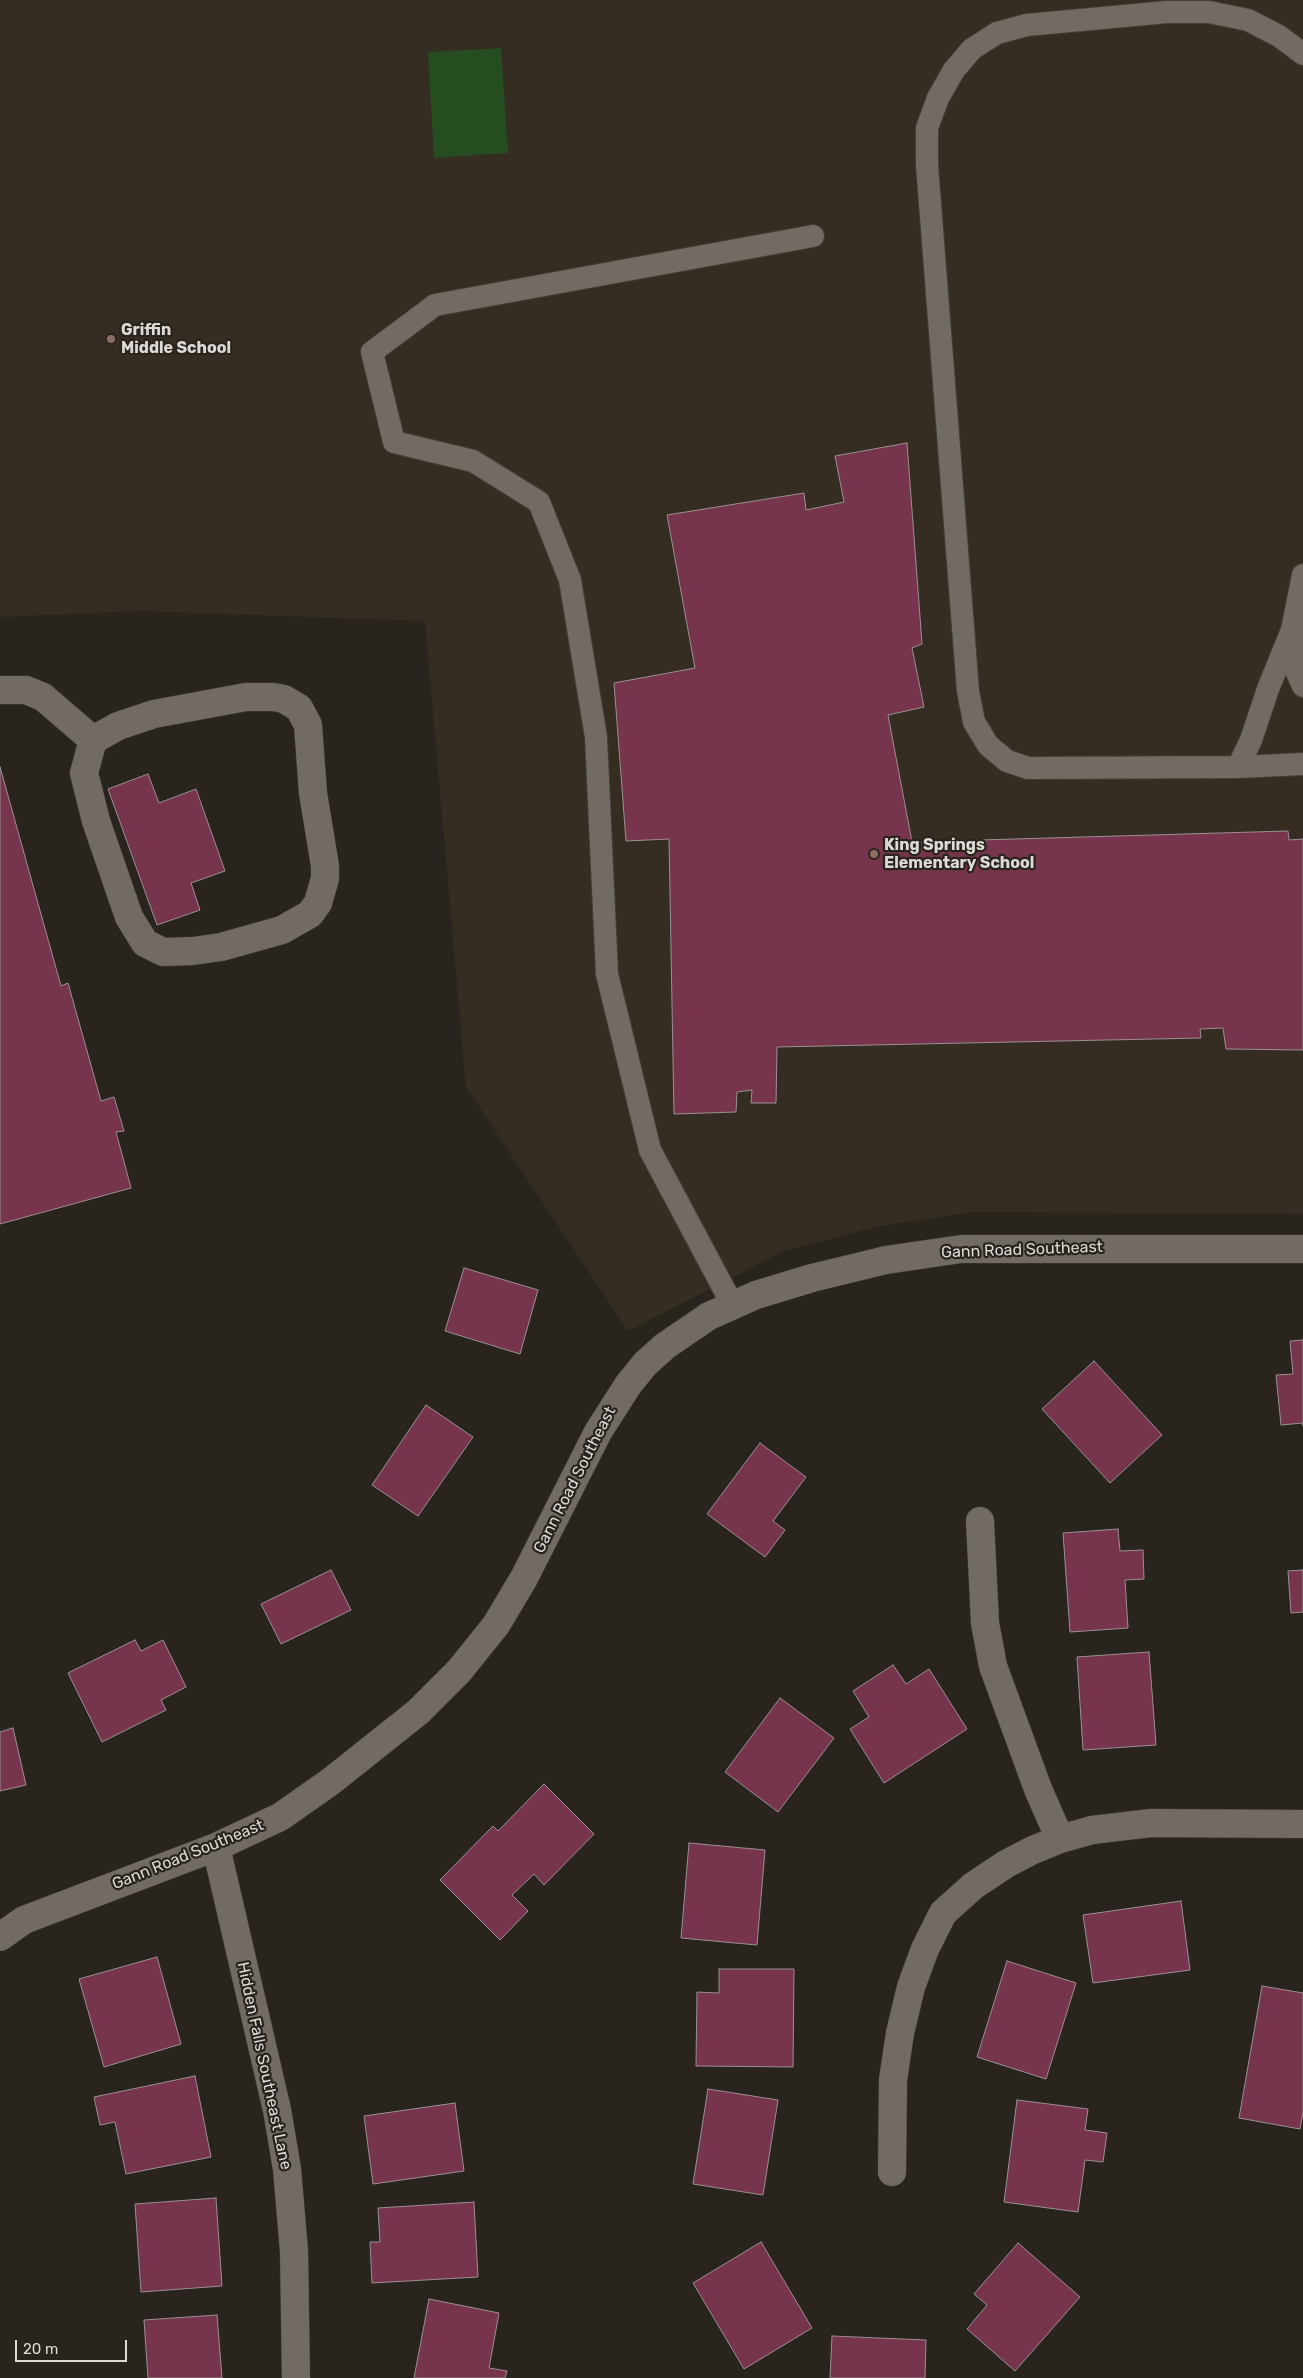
<!DOCTYPE html>
<html>
<head>
<meta charset="utf-8">
<style>
  body { margin:0 }
  #map { position:relative; width:1303px; height:2378px; overflow:hidden; background:#29241e; font-family:Rubik,sans-serif }
  canvas { display:block }
  .scale { position:absolute; left:15px; top:2340px; width:112px; height:22px; box-sizing:border-box; border:2px solid #dddad6; border-top:0; padding-left:6px; font-size:15px; line-height:18px; white-space:nowrap; color:#dddad6; -webkit-text-stroke:4px #29241e; paint-order:stroke }
</style>
</head>
<body>
<div id="map">
<canvas width="1303" height="2378"></canvas>
<div class="scale">20 m</div>
</div>
<script>
const c = document.querySelector('canvas').getContext('2d');
c.lineJoin = 'round';
function fillPath(path, color) { c.fillStyle = color; c.fill(path, 'evenodd'); }
const toPath = rows => new Path2D(rows.map(r => 'M' + r).join(''));
function trace(path, color, width, dash) { c.strokeStyle = color; c.lineWidth = width; c.lineCap = dash ? 'butt' : 'round'; c.setLineDash(dash || []); c.stroke(path); }
function write(font, color, halo, rows, align = 'center') {
  c.font = font + ' Rubik,sans-serif'; c.lineWidth = 4.5; c.setLineDash([]); c.textBaseline = 'middle'; c.strokeStyle = halo; c.fillStyle = color; for (const [text, x, y, turn = 0] of rows) {
    c.save(); c.translate(x, y); c.rotate((+turn || 0) * Math.PI / 180); c.textAlign = isNaN(turn) ? turn : align; if (halo) c.strokeText(text, 0, 0); c.fillText(text, 0, 0); c.restore();
  }
}
const built = toPath([
  [0,0,1303,0,1303,1214,974,1212,880,1226,784,1251,628,1331,466,1087,425,621,140,611,0,617]
]);
const green = toPath([
  [501,48,508,153,434,158,428,52]
]);
const building = toPath([
  [907,443,922,644,912,648,924,707,888,715,912,842,1288,831,1289,840,1303,839,1303,1050,1226,1049,1223,1028,1200,1029,1201,1038,777,1047,776,1103,751,1103,752,1090,737,1092,736,1112,674,1114,669,839,626,841,614,683,695,668,667,515,804,493,806,510,844,502,835,456,907,443],
  [0,767,61,986,68,983,101,1101,114,1097,124,1131,116,1132,131,1188,0,1224,0,767],
  [148,774,159,803,196,789,225,871,191,883,200,910,157,925,108,789,148,774],
  [464,1268,538,1290,520,1354,445,1331,464,1268],
  [1303,1340,1303,1426,1303,1423,1281,1425,1276,1375,1293,1374,1290,1341,1303,1340],
  [1094,1361,1162,1435,1110,1483,1042,1409,1094,1361],
  [426,1405,473,1437,418,1516,372,1485,426,1405],
  [760,1443,806,1477,773,1521,785,1530,765,1557,707,1514,760,1443],
  [1118,1529,1120,1551,1143,1550,1144,1579,1125,1580,1128,1628,1070,1632,1063,1533,1118,1529],
  [331,1570,351,1610,281,1644,261,1604,331,1570],
  [1303,1570,1303,1612,1291,1613,1288,1571,1303,1570],
  [135,1640,141,1651,163,1640,186,1687,161,1700,166,1710,102,1742,68,1673,135,1640],
  [1149,1652,1156,1745,1083,1750,1077,1657,1149,1652],
  [893,1665,906,1684,929,1669,967,1729,884,1783,850,1729,869,1717,853,1691,893,1665],
  [780,1698,834,1738,778,1812,725,1772,780,1698],
  [13,1728,26,1785,0,1791,0,1732,13,1728],
  [544,1784,594,1834,544,1885,534,1874,512,1895,528,1911,500,1940,440,1880,493,1826,498,1831,544,1784],
  [689,1843,765,1850,757,1945,681,1938,689,1843],
  [1181,1901,1190,1970,1093,1983,1083,1915,1181,1901],
  [157,1957,181,2044,104,2067,79,1979,157,1957],
  [1007,1961,1076,1983,1046,2079,977,2057,1007,1961],
  [719,1969,794,1969,793,2067,696,2066,697,1992,719,1993,719,1969],
  [1262,1986,1303,1993,1303,2112,1300,2129,1239,2118,1262,1986],
  [195,2076,211,2157,126,2174,115,2122,100,2125,94,2097,195,2076],
  [708,2089,778,2100,763,2195,693,2184,708,2089],
  [1017,2100,1088,2109,1085,2130,1107,2133,1103,2162,1085,2160,1078,2212,1004,2202,1017,2100],
  [455,2103,464,2171,373,2184,364,2116,455,2103],
  [216,2198,222,2286,141,2292,135,2204,216,2198],
  [474,2202,478,2277,372,2283,370,2242,380,2242,378,2208,474,2202],
  [761,2242,812,2328,744,2369,693,2283,761,2242],
  [1018,2243,1080,2297,1015,2371,967,2329,987,2305,974,2294,1018,2243],
  [429,2299,499,2313,489,2368,507,2371,505,2378,414,2378,429,2299],
  [217,2315,222,2378,148,2378,144,2320,217,2315],
  [832,2336,926,2340,925,2378,830,2378,832,2336]
]);
const lane = toPath([
  [1303,54,1279,36,1248,20,1209,12,1167,12,1027,25,997,33,972,49,954,70,938,98,927,128,927,165,968,691,974,722,988,745,1007,761,1028,768,1238,767,1303,764],
  [1303,575,1292,630,1295,668,1303,686],
  [1238,767,1251,740,1268,689,1292,630],
  [732,1304,650,1150,607,974,596,737,570,580,539,502,473,461,394,442,372,352,435,305,813,236]
]);
const street = toPath([
  [0,690,26,690,43,697,93,740],
  [246,697,273,697,284,699,299,708,308,725,313,793,325,866,325,878,318,903,310,914,282,930,221,947,193,951,163,952,145,943,129,917,96,821,84,773,93,740,118,726,154,714,246,697],
  [980,1521,985,1623,993,1666,1038,1789,1060,1839],
  [216,1847,277,2110,287,2169,294,2251,296,2378],
  [0,1937,24,1920,216,1847,280,1817,330,1782,418,1712,459,1671,496,1625,524,1578,598,1432,628,1385,645,1364,665,1346,709,1316,756,1295,812,1278,886,1260,961,1249,1303,1249],
  [892,2172,893,2080,900,2033,911,1987,925,1949,943,1913,973,1886,1006,1864,1033,1850,1060,1839,1092,1830,1151,1823,1303,1824]
]);
const markers = [
  [111,339,5,"#8d6e63"],
  [874,854,5,"#8d6e63"]
];
const poiNames = [
  ["Griffin",121,330],
  ["Middle School",121,348],
  ["King Springs",884,845],
  ["Elementary School",884,863]
];
const streetNames = [
  ["Gann Road Southeast",1022,1250,-2],
  ["Gann Road Southeast",575,1480,-63],
  ["Gann Road Southeast",188,1855,-22],
  ["Hidden Falls Southeast Lane",264,2066,78]
];
fillPath(built, '#352d21');
fillPath(green, '#264d20');
fillPath(building, '#77344d');
trace(building, '#9b9093', 1);
trace(lane, '#433e39', 24);
trace(street, '#433e39', 29);
trace(lane, '#716b64', 22);
trace(street, '#716b64', 28);
for (const [x, y, r, color] of markers) { const dot = new Path2D(); dot.arc(x, y, r, 0, 2 * Math.PI); c.fillStyle = color; c.fill(dot); trace(dot, '#29241e', 2); }
write('bold 16px', '#dddad6', '#29241e', poiNames, 'left');
write('16px', '#dddad6', '#29241e', streetNames);
</script>
</body>
</html>
